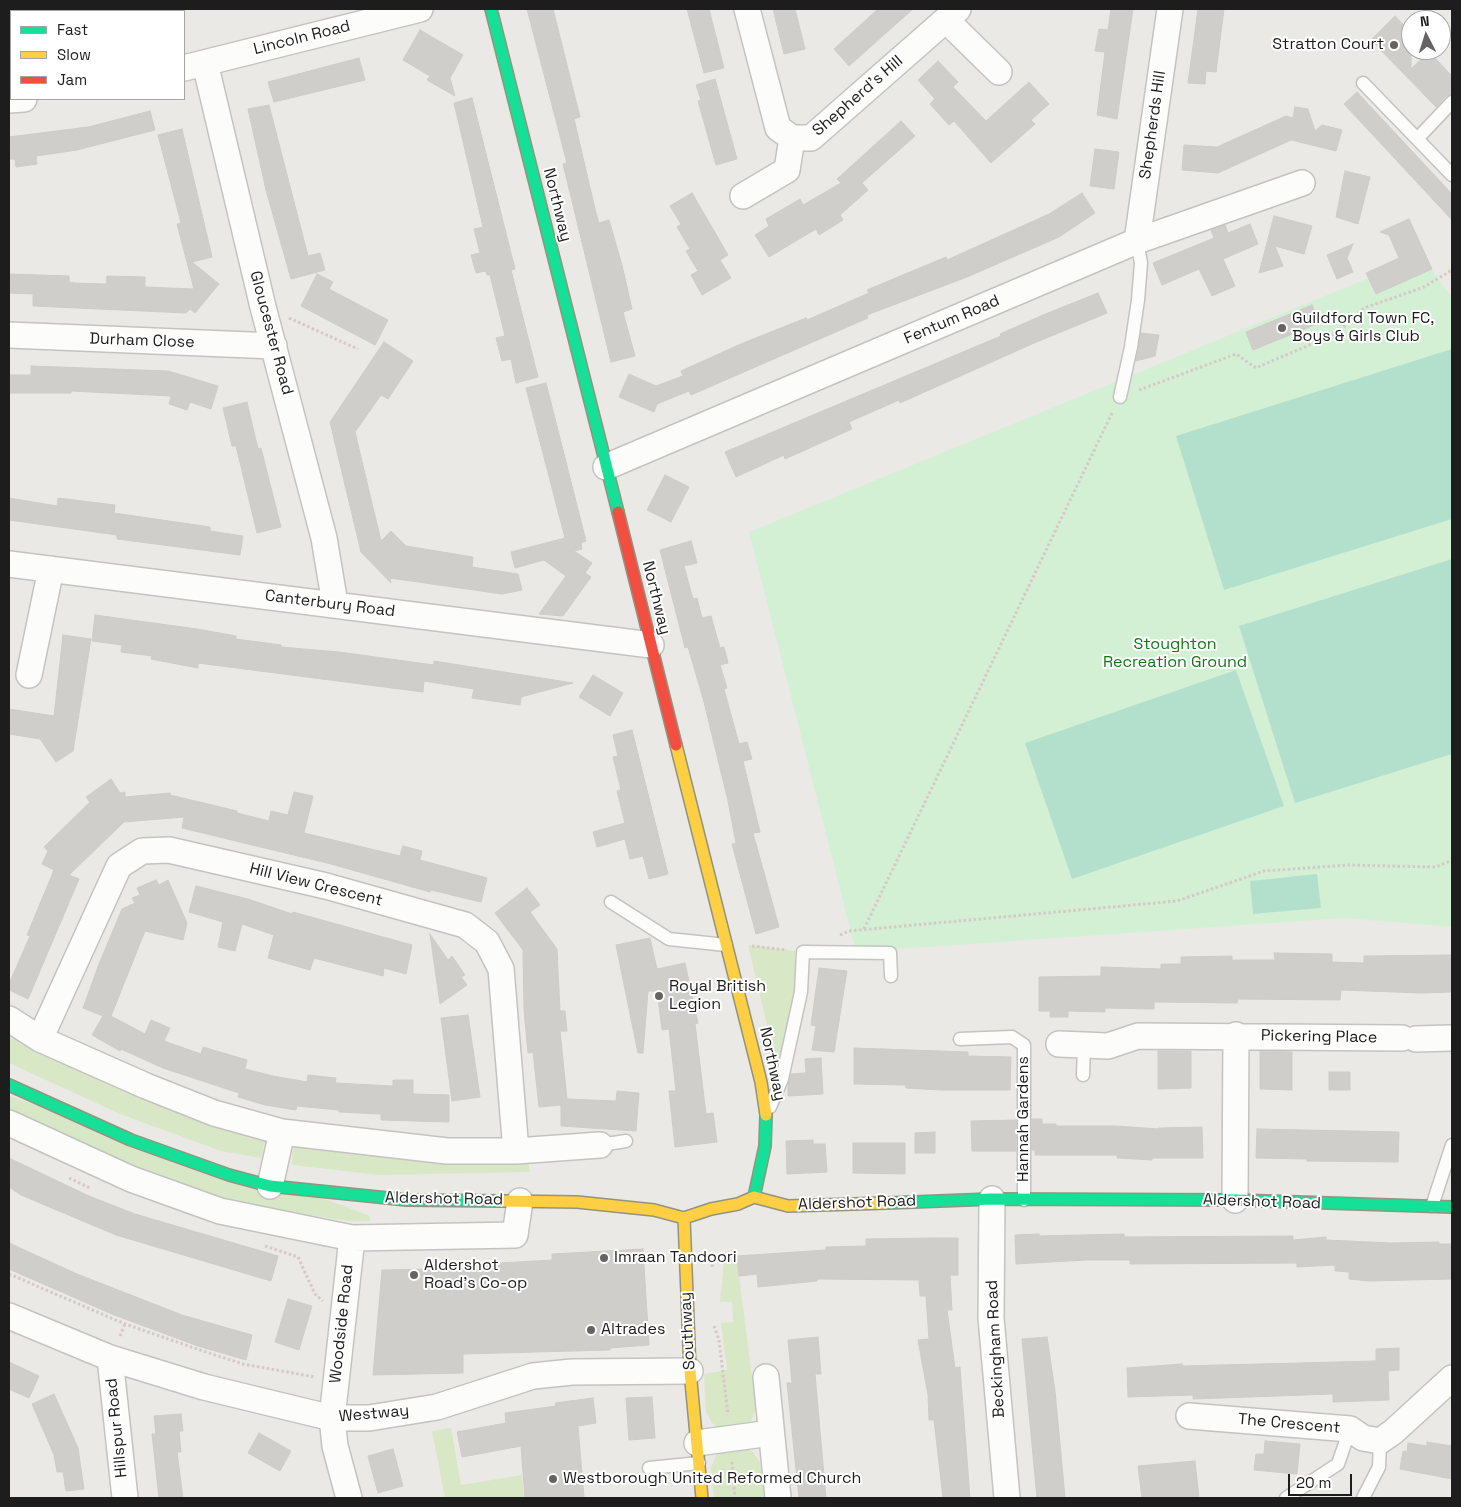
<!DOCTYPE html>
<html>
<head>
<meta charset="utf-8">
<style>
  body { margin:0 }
  #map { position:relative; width:1461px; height:1507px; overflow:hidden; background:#ebe9e6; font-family:"Space Grotesk",sans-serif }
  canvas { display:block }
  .frame { position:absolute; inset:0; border:10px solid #1d1d1d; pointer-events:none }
  .legend { position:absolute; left:10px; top:10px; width:175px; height:90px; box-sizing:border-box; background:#fff; border:1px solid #a5a5a5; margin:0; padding:6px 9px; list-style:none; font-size:15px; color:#1d1d1d }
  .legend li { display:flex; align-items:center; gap:10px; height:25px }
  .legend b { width:25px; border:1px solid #a5a5a5 }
  .north { position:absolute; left:1401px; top:10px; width:50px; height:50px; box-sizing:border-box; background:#fff; border:1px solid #a5a5a5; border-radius:50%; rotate:355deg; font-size:14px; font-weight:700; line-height:20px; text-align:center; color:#1d1d1d }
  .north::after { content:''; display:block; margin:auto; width:18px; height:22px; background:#656463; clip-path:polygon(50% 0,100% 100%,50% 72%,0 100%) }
  .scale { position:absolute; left:1288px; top:1474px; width:64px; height:22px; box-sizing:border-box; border:2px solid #1d1d1d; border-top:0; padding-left:6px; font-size:15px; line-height:18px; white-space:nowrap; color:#1d1d1d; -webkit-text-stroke:4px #fff; paint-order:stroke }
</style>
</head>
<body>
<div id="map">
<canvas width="1461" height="1507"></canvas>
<div class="frame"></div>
<ul class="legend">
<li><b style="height:6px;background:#16e098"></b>Fast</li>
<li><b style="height:6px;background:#ffcf43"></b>Slow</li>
<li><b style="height:6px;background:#f24e42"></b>Jam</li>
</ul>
<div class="north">N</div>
<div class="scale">20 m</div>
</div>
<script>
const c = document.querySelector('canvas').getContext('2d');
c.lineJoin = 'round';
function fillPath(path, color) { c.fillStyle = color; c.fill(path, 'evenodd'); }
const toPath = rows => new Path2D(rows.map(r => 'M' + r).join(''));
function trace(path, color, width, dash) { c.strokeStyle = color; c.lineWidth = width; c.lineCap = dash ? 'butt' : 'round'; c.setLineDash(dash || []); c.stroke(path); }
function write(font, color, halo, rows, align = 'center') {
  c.font = font + ' "Space Grotesk",sans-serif'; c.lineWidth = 4; c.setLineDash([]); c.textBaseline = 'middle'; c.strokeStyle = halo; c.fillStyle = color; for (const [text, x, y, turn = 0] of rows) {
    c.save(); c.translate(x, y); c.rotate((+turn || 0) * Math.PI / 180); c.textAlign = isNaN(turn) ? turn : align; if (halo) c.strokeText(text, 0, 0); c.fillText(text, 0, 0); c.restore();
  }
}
const grass = toPath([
  [748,945,795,951,796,989,777,1067],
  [9,1025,266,1138,261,1158,221,1151,120,1114,9,1063],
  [9,1096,336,1203,370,1216,370,1221,349,1221,245,1205,167,1182,82,1148,9,1110],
  [293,1138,528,1160,530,1172,379,1175,292,1165],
  [725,1252,736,1252,756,1408,751,1421,737,1429,722,1429,712,1423,706,1412,704,1374,727,1370,721,1323,733,1322,732,1302,720,1302],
  [451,1428,461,1485,522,1475,524,1498,445,1498,432,1431],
  [740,1446,753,1452,760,1462,764,1498,714,1498,711,1467,716,1455,725,1448]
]);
const park = toPath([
  [1422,256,1452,298,1452,927,1344,918,856,952,749,532]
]);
const pitch = toPath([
  [1452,349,1452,519,1224,590,1176,436],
  [1452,559,1452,754,1295,803,1239,626],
  [1236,670,1284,806,1072,879,1025,743],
  [1317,874,1321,908,1253,914,1250,881]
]);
const building = toPath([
  [527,9,553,9,580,117,574,119,596,213,599,223,609,220,622,265,632,309,623,312,635,356,611,362,563,164,567,163,527,9],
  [687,9,709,9,724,68,704,73,687,9],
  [773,9,795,9,805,49,784,54,773,9],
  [878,9,913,9,849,66,834,49,878,9],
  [1111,9,1133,9,1117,119,1097,115,1105,52,1095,51,1099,29,1108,30,1111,9],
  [1198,9,1224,9,1216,72,1206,71,1205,84,1188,83,1198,9],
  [1395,16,1411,33,1411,69,1429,52,1452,76,1452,94,1446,96,1436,107,1371,40,1395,16],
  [420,30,463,55,450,78,455,96,427,80,430,76,403,60,420,30],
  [359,58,365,80,274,102,268,82,359,58],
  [938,61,958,82,953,87,986,121,1029,82,1049,104,1031,120,1035,124,991,163,954,121,949,125,930,104,935,99,918,80,938,61],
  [715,79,737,159,716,165,698,101,701,100,696,85,715,79],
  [1357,92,1452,194,1452,220,1344,104,1357,92],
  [472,98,515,269,511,270,538,377,516,383,511,359,502,361,496,338,505,336,490,275,487,275,486,271,476,273,471,255,480,253,474,229,483,227,454,103,472,98],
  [269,105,308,256,320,253,325,270,291,279,266,190,248,109,269,105],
  [1295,107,1308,109,1315,131,1322,125,1342,130,1336,151,1291,140,1218,173,1182,170,1184,145,1217,147,1286,116,1293,118,1295,107],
  [150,111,155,130,77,150,36,156,37,164,16,167,15,159,9,159,9,137,88,127,150,111],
  [901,121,915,136,862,183,868,190,840,215,843,220,819,235,816,229,769,257,755,235,769,226,766,219,800,199,803,205,841,183,837,179,901,121],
  [182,129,212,257,192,262,219,284,195,313,190,309,186,313,33,306,33,294,9,293,9,274,69,276,69,282,74,283,106,284,107,276,145,277,145,287,194,289,177,224,181,223,158,135,182,129],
  [1095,149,1119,152,1114,189,1090,186,1095,149],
  [1345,171,1370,177,1358,224,1336,217,1345,171],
  [692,193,728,255,720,260,731,278,702,295,691,275,698,271,686,251,690,249,677,227,681,224,670,206,692,193],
  [1082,193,1095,213,1059,237,967,277,867,315,868,318,691,395,689,391,657,404,654,412,619,397,629,374,656,386,683,376,681,371,743,343,806,318,807,320,869,293,867,290,946,257,947,260,1049,214,1082,193],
  [1274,216,1312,226,1304,254,1275,246,1283,266,1259,273,1274,216],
  [1409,219,1432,269,1376,294,1366,273,1399,258,1389,235,1380,232,1409,219],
  [1250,224,1258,244,1223,259,1235,286,1212,296,1199,269,1162,285,1153,263,1214,238,1211,230,1225,225,1228,233,1250,224],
  [1353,244,1347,258,1353,272,1337,279,1327,255,1353,244],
  [317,274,333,282,329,289,388,320,375,345,301,306,317,274],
  [1098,293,1107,313,1032,344,900,403,899,400,849,422,852,429,785,459,784,455,736,477,725,452,1001,336,1000,334,1043,315,1098,293],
  [1312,305,1319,323,1253,350,1246,332,1312,305],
  [1141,333,1159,335,1155,356,1136,361,1141,333],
  [384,342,413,361,388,399,381,395,355,432,381,541,391,531,406,546,473,557,472,567,518,574,522,590,502,594,390,578,391,583,361,552,330,422,384,342],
  [31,366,168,371,218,386,211,409,190,402,187,410,169,404,171,396,71,391,71,393,9,393,9,375,31,375,31,366],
  [546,383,586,541,581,543,582,549,574,551,592,563,585,573,591,577,563,616,539,614,566,576,544,560,515,568,511,552,565,538,526,388,546,383],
  [247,402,258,449,261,448,281,527,257,533,236,446,232,446,223,408,247,402],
  [665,475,689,487,671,522,647,510,665,475],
  [9,498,57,506,58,498,115,505,114,513,210,527,210,531,243,536,240,555,117,539,117,535,9,520,9,498],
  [691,541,697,563,684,566,693,599,697,598,702,618,711,616,720,648,724,647,728,663,720,665,727,688,724,689,739,744,747,742,752,759,743,761,760,832,753,833,779,927,756,934,732,844,736,843,728,801,704,702,688,647,685,648,660,550,691,541],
  [95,615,197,629,236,636,236,639,281,645,281,647,339,652,434,665,434,661,573,683,521,697,520,705,472,698,474,689,424,681,423,692,198,663,198,668,151,659,152,656,121,652,122,645,92,641,95,615],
  [63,635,91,639,73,751,56,762,40,739,9,734,9,709,54,716,63,635],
  [593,675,623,693,610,716,579,697,593,675],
  [632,730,668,874,649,879,643,856,630,859,625,839,597,847,593,832,625,823,617,791,621,790,613,757,618,756,613,735,632,730],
  [111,779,120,793,125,792,125,797,170,793,170,795,237,811,237,813,269,821,271,811,288,815,294,792,313,796,304,833,400,856,403,846,422,851,420,860,487,878,481,902,431,890,430,892,331,864,182,828,184,817,124,822,69,875,79,879,28,999,9,990,9,984,30,936,27,935,54,870,42,864,48,851,44,847,90,802,86,797,111,779],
  [156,880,159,885,168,880,187,923,183,940,145,931,111,1016,145,1034,151,1020,170,1028,164,1041,201,1054,203,1047,247,1060,245,1069,273,1076,307,1082,308,1075,336,1078,335,1083,393,1086,393,1080,413,1080,413,1094,449,1095,449,1122,381,1120,381,1114,339,1112,339,1110,297,1106,296,1110,265,1105,238,1097,239,1093,163,1068,121,1049,120,1051,92,1035,103,1016,83,1008,99,964,122,909,135,903,132,898,140,895,137,888,156,880],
  [196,886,248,899,292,914,293,912,412,945,406,974,384,968,383,976,314,958,310,970,268,958,274,935,242,924,235,951,218,947,223,922,189,912,196,886],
  [527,888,540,905,530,912,557,949,560,1011,565,1011,567,1031,560,1031,567,1099,616,1101,617,1091,639,1093,636,1131,561,1126,561,1105,539,1107,533,1052,528,1053,524,1010,523,950,495,913,527,888],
  [430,934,448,960,452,956,465,975,461,977,467,985,440,1004,430,934],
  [650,938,657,969,685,963,698,1023,695,1024,706,1114,713,1113,717,1142,675,1147,669,1091,676,1091,669,1029,662,1030,657,991,648,991,643,1053,638,1053,616,945,650,938],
  [1274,953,1332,954,1332,962,1364,963,1364,956,1452,955,1452,992,1421,993,1341,990,1340,1000,1238,999,1237,1003,1154,1002,1154,1009,1105,1008,1105,1012,1068,1011,1068,1017,1050,1017,1050,1011,1039,1011,1039,977,1101,976,1101,967,1161,969,1161,964,1181,964,1181,957,1232,956,1232,960,1275,960,1274,953],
  [819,968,847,971,834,1052,812,1050,816,1026,811,1025,819,968],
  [468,1015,480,1097,452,1101,441,1018,468,1015],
  [854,1048,968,1052,968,1056,1011,1057,1010,1090,940,1090,906,1088,906,1085,854,1084,854,1048],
  [1158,1051,1191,1051,1191,1088,1158,1089,1158,1051],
  [1260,1051,1292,1052,1292,1090,1260,1089,1260,1051],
  [821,1058,823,1094,788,1096,788,1086,791,1074,806,1073,805,1059,821,1058],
  [1329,1072,1350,1072,1350,1090,1329,1090,1329,1072],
  [1032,1119,1042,1119,1042,1124,1056,1124,1056,1126,1116,1126,1159,1129,1159,1128,1202,1127,1203,1158,1152,1158,1152,1160,1117,1158,1117,1155,1035,1155,1035,1150,1032,1150,1032,1119],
  [1016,1120,1016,1151,972,1151,971,1121,1016,1120],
  [1257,1129,1399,1132,1398,1162,1307,1161,1307,1159,1256,1158,1257,1129],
  [935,1132,935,1153,915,1153,915,1133,935,1132],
  [813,1140,813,1144,825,1144,827,1172,787,1174,786,1141,813,1140],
  [853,1143,905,1143,905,1174,853,1173,853,1143],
  [9,1158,89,1196,135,1214,278,1256,271,1281,116,1235,21,1195,9,1187,9,1158],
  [1039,1234,1039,1236,1124,1234,1124,1237,1293,1236,1293,1240,1326,1237,1326,1240,1391,1243,1439,1242,1439,1244,1452,1244,1452,1279,1369,1281,1349,1279,1349,1272,1335,1271,1335,1265,1297,1267,1297,1263,1130,1264,1130,1260,1086,1260,1016,1264,1015,1235,1039,1234],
  [930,1238,958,1238,958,1275,950,1275,952,1310,947,1310,955,1368,960,1367,970,1498,943,1498,934,1420,929,1420,928,1395,918,1340,929,1339,926,1296,920,1296,919,1280,817,1279,817,1281,758,1287,757,1274,739,1276,737,1256,826,1250,826,1247,866,1246,866,1239,930,1238],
  [9,1243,77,1274,182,1315,252,1335,246,1360,198,1346,114,1315,9,1269,9,1243],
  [643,1249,649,1345,610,1348,610,1350,463,1354,463,1373,373,1375,382,1270,466,1268,466,1265,552,1260,552,1254,643,1249],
  [288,1299,312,1306,299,1350,275,1342,288,1299],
  [818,1337,821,1374,815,1374,826,1498,799,1498,787,1383,792,1383,788,1340,818,1337],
  [1047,1337,1055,1391,1065,1497,1037,1498,1022,1339,1047,1337],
  [1399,1348,1399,1370,1388,1371,1389,1400,1333,1402,1333,1394,1193,1399,1193,1395,1128,1397,1127,1368,1182,1364,1183,1366,1376,1361,1376,1349,1399,1348],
  [9,1362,39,1376,29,1398,9,1389,9,1362],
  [54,1394,78,1448,84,1489,66,1491,63,1472,57,1472,54,1455,32,1404,54,1394],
  [652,1397,655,1438,629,1440,626,1398,652,1397],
  [593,1398,596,1423,578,1426,584,1498,525,1498,521,1446,462,1457,457,1432,506,1423,505,1413,556,1406,555,1403,593,1398],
  [181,1414,183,1431,179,1431,181,1452,177,1452,183,1498,159,1498,152,1434,156,1434,154,1416,181,1414],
  [259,1433,291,1451,280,1471,248,1453,259,1433],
  [1265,1441,1300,1444,1297,1474,1254,1470,1256,1454,1264,1454,1265,1441],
  [1427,1442,1452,1446,1452,1479,1400,1469,1403,1451,1407,1452,1408,1443,1427,1446,1427,1442],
  [393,1449,403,1486,378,1493,368,1456,393,1449],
  [1195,1461,1199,1498,1142,1498,1138,1466,1195,1461]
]);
const path = toPath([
  [289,318,358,349],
  [1139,390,1236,354,1256,368,1337,333,1364,308,1424,287,1452,270],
  [864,929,1113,411],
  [840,935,849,931,1177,901,1264,871,1348,865,1436,867,1452,860],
  [752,946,787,950],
  [69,1178,90,1188],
  [265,1246,298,1257,315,1294,323,1301],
  [712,1267,714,1254],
  [9,1274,125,1324,203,1351,243,1364,315,1377],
  [714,1326,719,1340,728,1415],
  [120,1336,125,1324],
  [732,1462,735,1498]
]);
const lane = toPath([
  [1363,83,1452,175],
  [1418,138,1452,102],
  [1120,397,1131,347,1138,300,1141,263,1137,241],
  [611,902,669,939,726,945],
  [960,1039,1012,1037,1024,1045,1024,1200],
  [1083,1075,1084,1045],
  [770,1107,782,1079,801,992,803,952,890,953,891,976],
  [600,1145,626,1141],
  [1432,1206,1452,1145],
  [649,1468,699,1463],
  [1286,1498,1338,1464,1350,1429],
  [1363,1498,1379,1467,1380,1441]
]);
const street = toPath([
  [747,9,778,128,792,138,811,138,958,9],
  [946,20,999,72],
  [205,63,263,307,324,538,335,604],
  [184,68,420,9],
  [9,100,24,99],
  [743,196,787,170,792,138],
  [1137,241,1170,9],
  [9,335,274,346],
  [606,467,1137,241,1302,183],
  [9,564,651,645],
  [29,675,51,569],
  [9,1019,40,1039,146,1086,214,1113,282,1132,447,1151,516,1151,600,1145],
  [40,1039,119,866,142,851,169,850,326,886,465,925,487,942,501,969,516,1151],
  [1416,1039,1452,1038],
  [1059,1044,1108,1046,1138,1036,1402,1038],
  [9,1123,131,1179,220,1211,352,1238,515,1235,520,1201],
  [270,1186,282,1132],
  [992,1199,991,1318,1007,1498],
  [1235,1200,1236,1035],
  [9,1316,110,1358,204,1387,332,1418,369,1418,437,1407,533,1376,572,1372,690,1371],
  [110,1358,125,1498],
  [766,1377,778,1498],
  [1189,1416,1350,1429,1363,1438,1380,1441,1393,1432,1452,1378],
  [697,1443,771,1433],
  [349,1498,335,1446,332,1418,352,1238]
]);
const fast = toPath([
  [491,9,618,512],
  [9,1085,131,1140,229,1175,270,1186,407,1200,501,1201],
  [754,1197,765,1146,766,1115],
  [887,1203,992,1199,1235,1200,1452,1207]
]);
const slow = toPath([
  [676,745,761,1082,766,1115],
  [501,1201,577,1202,654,1210,684,1218,711,1209,738,1204,754,1197,788,1206,887,1203],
  [684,1218,690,1371,702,1498]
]);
const jam = toPath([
  [618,512,676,745]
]);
const markers = [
  [1394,45,5,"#656463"],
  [1282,328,5,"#656463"],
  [659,996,5,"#656463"],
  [604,1258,5,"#656463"],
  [414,1275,5,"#656463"],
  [591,1330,5,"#656463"],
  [553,1479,5,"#656463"]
];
const streetNames = [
  ["Lincoln Road",302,38,-14],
  ["Shepherd's Hill",858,96,-41],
  ["Shepherds Hill",1153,125,-82],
  ["Northway",557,205,76],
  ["Fentum Road",952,320,-23],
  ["Gloucester Road",271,333,75],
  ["Durham Close",142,341,2],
  ["Northway",656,598,76],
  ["Canterbury Road",330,604,7],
  ["Hill View Crescent",316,885,14],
  ["Pickering Place",1319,1037,1],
  ["Northway",772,1064,78],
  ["Hannah Gardens",1024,1119,-90],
  ["Aldershot Road",444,1199,1],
  ["Aldershot Road",1262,1202,2],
  ["Aldershot Road",857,1203,-2],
  ["Woodside Road",342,1324,-84],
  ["Southway",688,1331,-93],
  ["Beckingham Road",996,1349,-93],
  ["Westway",374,1414,-5],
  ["The Crescent",1289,1424,5],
  ["Hillspur Road",117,1428,-96]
];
const poiNames = [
  ["Stratton Court",1384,45,"right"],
  ["Guildford Town FC,",1292,319],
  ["Boys & Girls Club",1292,337],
  ["Royal British",669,987],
  ["Legion",669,1005],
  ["Imraan Tandoori",614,1258],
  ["Aldershot",424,1266],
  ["Road's Co-op",424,1284],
  ["Altrades",601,1330],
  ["Westborough United Reformed Church",563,1479]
];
const parkNames = [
  ["Stoughton",1175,645],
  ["Recreation Ground",1175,663]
];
fillPath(grass, '#d8e7c6');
fillPath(park, '#d4f0d4');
fillPath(pitch, '#b3e0cc');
fillPath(building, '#d0cecb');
trace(building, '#cecbc8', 1);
trace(lane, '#c4c3c2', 15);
trace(street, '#c4c3c2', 28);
trace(fast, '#92947f', 14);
trace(slow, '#92947f', 14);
trace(jam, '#92947f', 14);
trace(path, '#d5c8c6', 3, [2.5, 2.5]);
trace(lane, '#fcfcfb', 12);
trace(street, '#fcfcfb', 25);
trace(fast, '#16e098', 11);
trace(slow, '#ffcf43', 11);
trace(jam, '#f24e42', 11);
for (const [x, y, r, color] of markers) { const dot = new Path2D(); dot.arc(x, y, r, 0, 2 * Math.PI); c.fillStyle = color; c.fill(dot); trace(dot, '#fff', 2); }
write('16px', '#1d1d1d', '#fff', streetNames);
write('16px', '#1d1d1d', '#fff', poiNames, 'left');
write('16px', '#117617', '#fff', parkNames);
</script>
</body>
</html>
